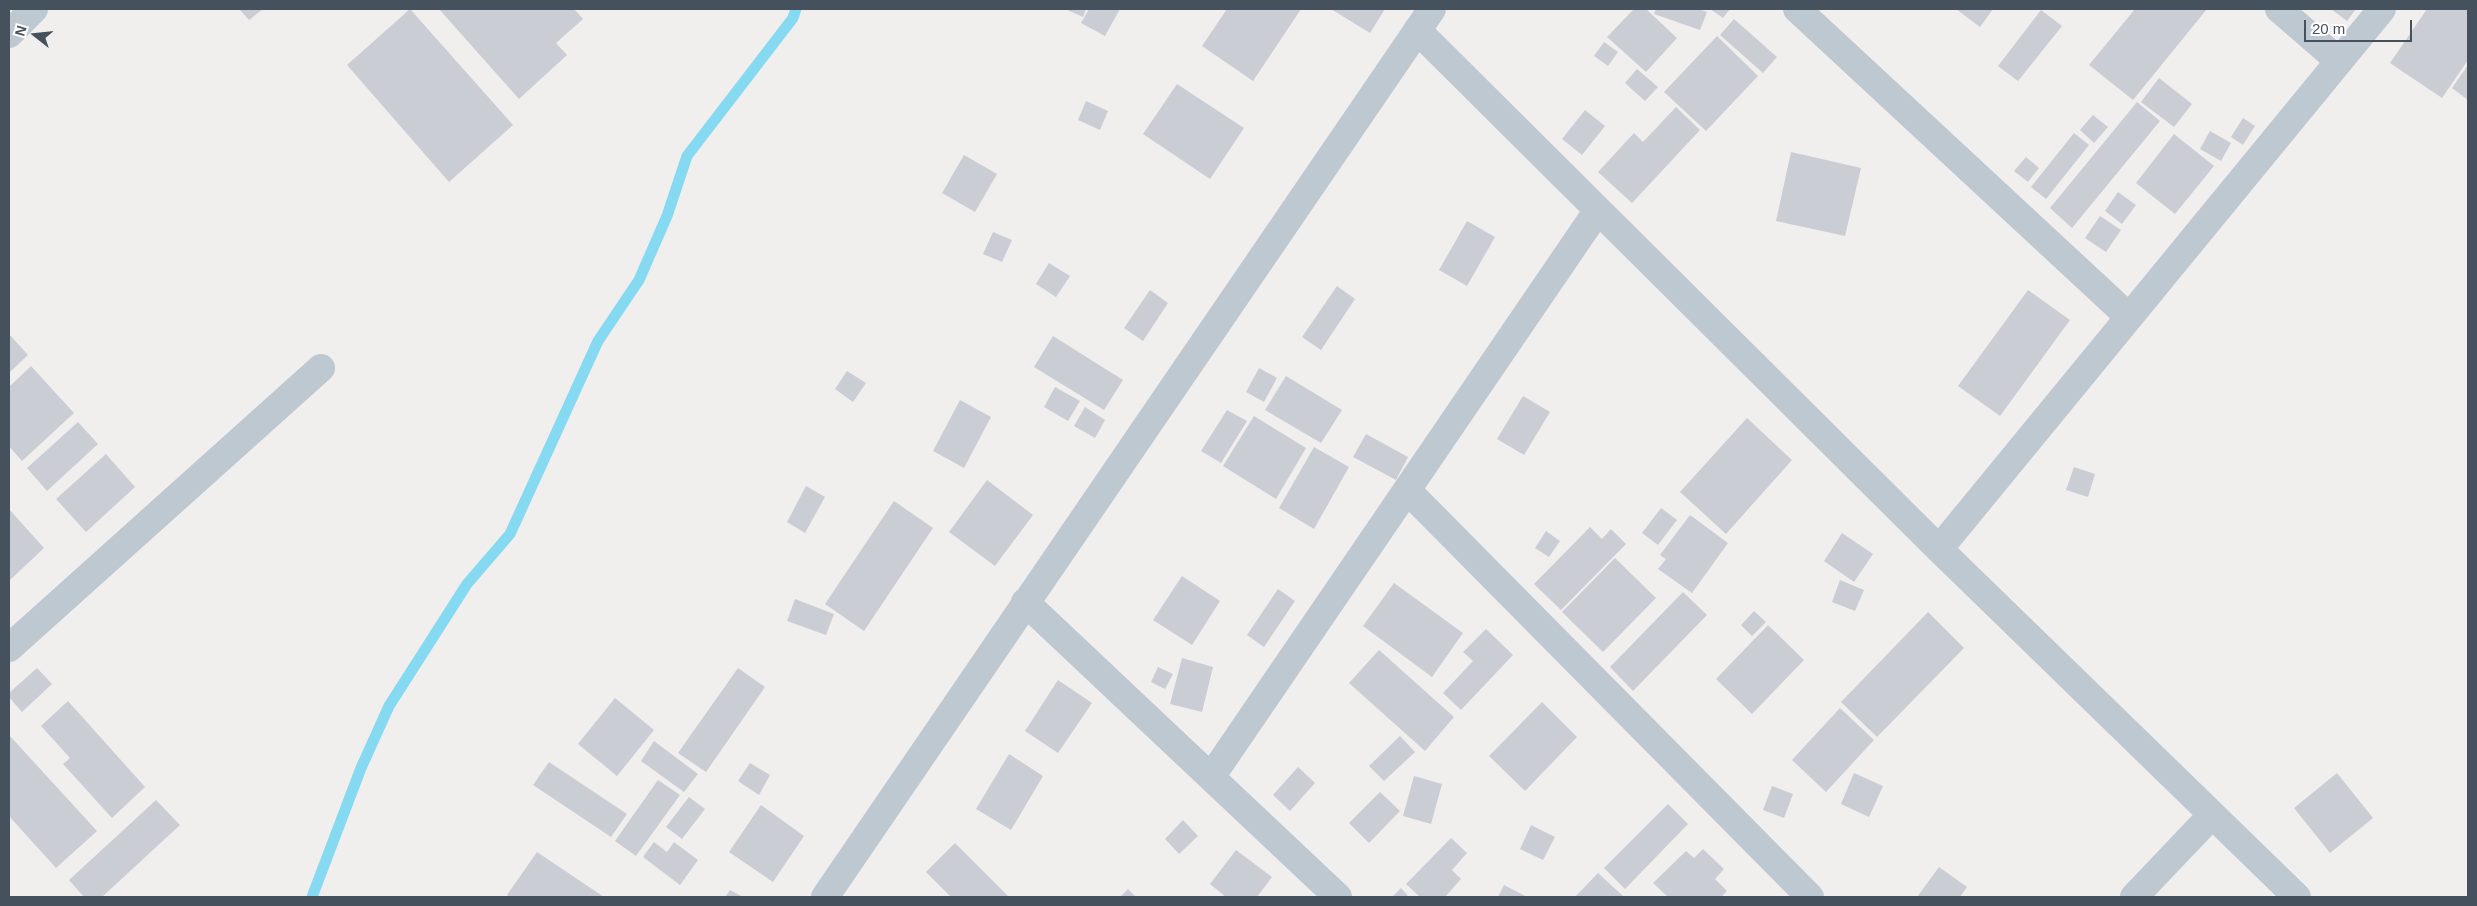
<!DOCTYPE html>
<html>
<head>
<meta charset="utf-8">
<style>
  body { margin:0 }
  #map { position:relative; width:2477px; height:906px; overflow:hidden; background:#f1eeee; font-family:Arial,sans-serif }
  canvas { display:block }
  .frame { position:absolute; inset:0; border:10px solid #45515c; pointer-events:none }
  .north { position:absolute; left:10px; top:10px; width:50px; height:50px; -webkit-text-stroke:4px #fff; paint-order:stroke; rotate:286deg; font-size:14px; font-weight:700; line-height:20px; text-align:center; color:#45515c }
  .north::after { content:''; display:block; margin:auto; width:18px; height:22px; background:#45515c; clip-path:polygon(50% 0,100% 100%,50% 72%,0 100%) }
  .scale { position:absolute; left:2304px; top:20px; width:108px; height:22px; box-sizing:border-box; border:2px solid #45515c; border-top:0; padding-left:6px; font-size:15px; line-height:18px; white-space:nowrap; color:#45515c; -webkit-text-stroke:4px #fff; paint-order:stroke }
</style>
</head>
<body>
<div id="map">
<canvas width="2477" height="906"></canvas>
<div class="frame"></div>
<div class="north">N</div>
<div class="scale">20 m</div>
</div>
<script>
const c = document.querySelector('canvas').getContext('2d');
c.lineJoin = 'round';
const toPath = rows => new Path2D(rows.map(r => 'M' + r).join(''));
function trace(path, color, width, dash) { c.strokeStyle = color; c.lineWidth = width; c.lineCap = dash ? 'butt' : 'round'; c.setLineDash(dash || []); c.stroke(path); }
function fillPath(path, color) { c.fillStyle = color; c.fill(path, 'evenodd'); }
const stream = toPath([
  [312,897,361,768,389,706,467,584,510,534,598,341,639,280,667,216,687,156,793,18,796,9]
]);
const building = toPath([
  [239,9,263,9,249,20],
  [410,9,513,125,449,182,347,65],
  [439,9,574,9,583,19,556,43,567,55,519,99],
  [1065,9,1086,9,1083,17],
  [1089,9,1120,9,1105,36,1081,23],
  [1227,9,1301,9,1253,81,1202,46],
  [1331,9,1385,9,1370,33],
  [1634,9,1646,9,1677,38,1646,72,1607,37],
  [1656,9,1698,9,1707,12,1700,30,1654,14],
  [1710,9,1730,9,1723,18],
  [1956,9,1993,9,1980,27],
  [2135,9,2207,9,2133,100,2089,65],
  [2331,9,2356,9,2347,21],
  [2427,9,2468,9,2468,60,2442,98,2390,63],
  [2041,10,2062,26,2018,81,1998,66],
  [1734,19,1777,57,1763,73,1720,35],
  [1717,36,1758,76,1706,131,1664,92],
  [1604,42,1618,52,1608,66,1594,56],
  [2468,65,2468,100,2452,88],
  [1637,69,1658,87,1645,101,1625,83],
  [2159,78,2192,104,2174,127,2141,102],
  [1177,84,1244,128,1210,179,1143,134],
  [1086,101,1108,111,1100,130,1078,120],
  [2137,102,2160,121,2072,228,2050,208],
  [1676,107,1700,130,1632,203,1598,172,1634,133,1643,142],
  [1585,110,1605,126,1582,155,1562,139],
  [2093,115,2108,127,2094,143,2080,130],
  [2243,118,2255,126,2243,145,2231,137],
  [2210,131,2231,143,2221,161,2200,149],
  [2074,133,2089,145,2046,199,2031,187],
  [2174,134,2214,166,2175,214,2136,183],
  [1791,152,1861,168,1845,236,1776,221],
  [964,155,997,174,975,212,942,193],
  [2026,157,2039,168,2028,182,2014,171],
  [2118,192,2136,205,2122,224,2105,211],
  [2100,216,2121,230,2106,252,2085,238],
  [1467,221,1495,237,1467,286,1439,270],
  [993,232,1012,240,1002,262,983,254],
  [1049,263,1070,276,1056,297,1036,284],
  [1337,286,1355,299,1321,350,1302,337],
  [1150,290,1168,303,1143,341,1124,328],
  [2028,290,2070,320,2000,416,1958,386],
  [9,334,28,355,9,373],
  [1053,336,1123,380,1104,410,1034,367],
  [31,366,74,413,22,461,9,446,9,387],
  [1259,368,1277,378,1264,402,1246,392],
  [847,371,866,383,853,402,835,389],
  [1286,376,1342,410,1321,443,1265,410],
  [1055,387,1080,401,1068,421,1044,407],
  [1523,396,1550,412,1524,455,1497,439],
  [960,400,991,417,964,468,933,451],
  [1085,407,1105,420,1095,438,1074,426],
  [1227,410,1247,421,1221,463,1201,451],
  [1254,416,1306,448,1276,499,1223,466],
  [1747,418,1792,460,1726,534,1680,492],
  [78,422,98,444,47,491,27,468],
  [1366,434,1408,457,1396,480,1353,457],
  [1314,447,1349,467,1314,529,1279,508],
  [106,454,135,487,86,532,56,499],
  [2074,467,2095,474,2088,497,2066,490],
  [987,480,1033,515,995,566,949,532],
  [806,486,825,497,805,533,787,522],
  [894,501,933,528,864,631,825,604],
  [1661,508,1677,520,1658,545,1642,533],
  [9,509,44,548,9,581],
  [1690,515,1728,543,1692,593,1658,569,1666,559,1660,555],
  [1590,527,1602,539,1611,529,1626,544,1561,610,1534,584],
  [1546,531,1560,541,1549,557,1535,548],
  [1842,533,1873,554,1854,582,1824,561],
  [1615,558,1656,598,1603,652,1562,612],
  [1182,576,1220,601,1192,645,1153,620],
  [1840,580,1864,590,1855,611,1832,602],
  [1394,583,1463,633,1432,677,1363,626],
  [1278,589,1295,601,1264,647,1247,635],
  [1683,592,1707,615,1633,691,1610,667],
  [795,599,834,614,826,635,787,621],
  [1754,611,1766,622,1752,636,1741,625],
  [1928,612,1964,648,1877,737,1841,702],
  [1768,625,1804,660,1752,714,1716,679],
  [1486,629,1513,655,1461,710,1443,693,1473,661,1463,652],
  [1379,650,1454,717,1425,751,1349,683],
  [1182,658,1213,667,1202,712,1170,704],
  [1158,667,1173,674,1165,689,1151,682],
  [37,668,52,684,22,712,9,697,9,693],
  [738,668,765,687,706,772,678,753],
  [1058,680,1092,703,1058,753,1025,731],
  [615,698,654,730,617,776,578,744],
  [68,701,145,787,112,818,63,764,70,758,41,726],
  [1542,702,1577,737,1525,791,1489,756],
  [1840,708,1874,740,1826,792,1792,760],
  [9,735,97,831,56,868,9,816],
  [1400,736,1415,752,1384,781,1369,766],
  [654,741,698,774,684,792,641,761],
  [1009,754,1043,776,1011,830,976,809],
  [549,762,627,814,611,837,533,785],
  [750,763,770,775,759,795,738,781],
  [1298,767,1315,783,1290,811,1273,795],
  [1854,773,1883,786,1869,817,1841,804],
  [2337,773,2373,818,2330,853,2294,808],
  [1414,776,1442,784,1431,824,1403,816],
  [658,780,680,795,636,856,615,841],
  [1772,786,1793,794,1784,818,1763,810],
  [1380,792,1400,811,1369,843,1349,823],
  [689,797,705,809,682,839,666,827],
  [156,800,180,825,102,897,84,897,69,880],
  [1668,804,1688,824,1625,889,1604,868],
  [761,805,804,836,773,882,729,852],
  [1183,820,1198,836,1179,854,1165,839],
  [1531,825,1555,837,1543,860,1520,849],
  [1451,838,1467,853,1452,870,1461,879,1445,897,1420,897,1406,884],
  [654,842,667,852,674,842,698,860,680,885,643,857],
  [955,843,1009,897,951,897,926,872],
  [1703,849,1724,869,1715,879,1727,891,1721,897,1668,897,1653,883,1686,851,1694,858],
  [1236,850,1272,877,1257,897,1226,897,1210,884],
  [537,852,604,897,510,897,507,895],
  [1939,867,1967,887,1960,897,1917,897],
  [1598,873,1624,897,1575,897],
  [1504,885,1527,897,1498,897],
  [1401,888,1409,897,1392,897],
  [1128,889,1136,897,1120,897],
  [730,890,743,897,725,897]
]);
const minor = toPath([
  [1797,9,2128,316],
  [2279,9,2339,61],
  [1417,30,1939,549],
  [9,34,34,9],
  [1407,490,1810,897],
  [1025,602,1338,897],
  [9,648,321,368],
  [1211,777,1598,210],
  [825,897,1432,9],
  [2134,897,2212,815],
  [2297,897,1939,549,2382,9]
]);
trace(stream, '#85d9f0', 11);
fillPath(building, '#cacdd3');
trace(minor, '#bec8d1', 28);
</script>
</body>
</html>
